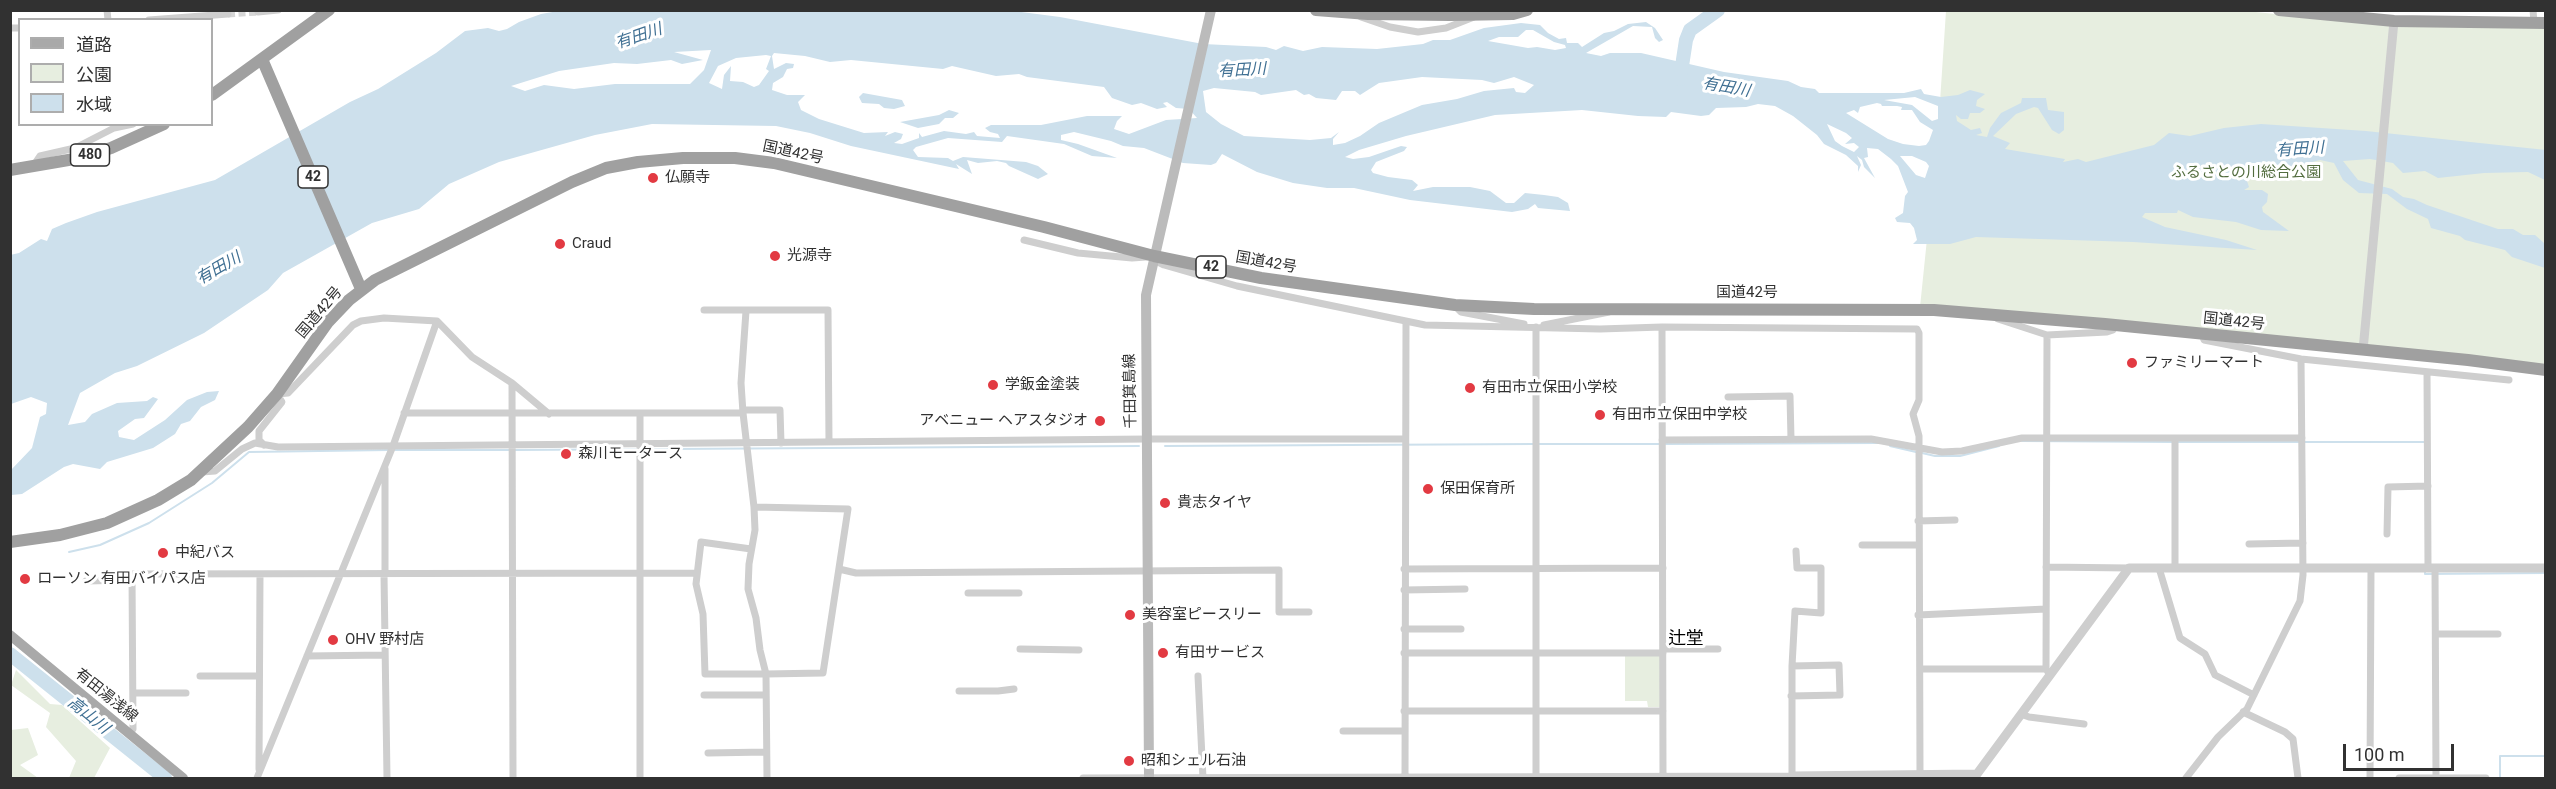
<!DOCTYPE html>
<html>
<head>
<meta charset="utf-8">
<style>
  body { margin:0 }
  #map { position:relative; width:2556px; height:789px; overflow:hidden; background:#fff; font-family:Roboto,"Noto Sans JP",sans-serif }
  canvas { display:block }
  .frame { position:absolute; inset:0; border:12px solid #313131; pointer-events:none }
  .legend { position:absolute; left:18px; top:18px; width:195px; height:108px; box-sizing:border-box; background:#fff; border:2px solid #adadad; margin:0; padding:8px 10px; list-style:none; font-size:18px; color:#313131 }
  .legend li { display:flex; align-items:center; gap:12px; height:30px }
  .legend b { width:30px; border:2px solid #adadad }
  .scale { position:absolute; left:2343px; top:744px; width:111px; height:27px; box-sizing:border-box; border:3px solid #313131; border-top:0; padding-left:8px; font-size:18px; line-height:21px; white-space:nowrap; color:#313131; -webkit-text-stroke:4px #fff; paint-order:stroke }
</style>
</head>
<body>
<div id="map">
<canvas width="2556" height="789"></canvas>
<div class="frame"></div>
<ul class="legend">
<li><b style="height:8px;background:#a9a9a9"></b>道路</li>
<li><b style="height:16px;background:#e7eee0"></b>公園</li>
<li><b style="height:16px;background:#cde0ec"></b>水域</li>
</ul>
<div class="scale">100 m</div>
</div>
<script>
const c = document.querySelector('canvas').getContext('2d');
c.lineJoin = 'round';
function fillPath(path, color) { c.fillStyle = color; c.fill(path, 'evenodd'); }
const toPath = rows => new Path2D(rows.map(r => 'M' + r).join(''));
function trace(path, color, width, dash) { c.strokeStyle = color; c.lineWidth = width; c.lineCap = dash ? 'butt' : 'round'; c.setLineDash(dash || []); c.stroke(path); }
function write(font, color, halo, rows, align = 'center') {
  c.font = font + ' Roboto,"Noto Sans JP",sans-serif'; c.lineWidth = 6; c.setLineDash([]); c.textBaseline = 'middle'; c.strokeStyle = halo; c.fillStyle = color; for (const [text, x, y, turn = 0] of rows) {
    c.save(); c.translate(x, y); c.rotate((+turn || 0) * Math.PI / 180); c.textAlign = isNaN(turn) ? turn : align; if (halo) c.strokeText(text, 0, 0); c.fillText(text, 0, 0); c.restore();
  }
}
const green = toPath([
  [2236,10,2374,24,2545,27,2545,368,1920,307,1938,132,1946,11],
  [1625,654,1661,656,1660,707,1648,707,1647,701,1625,701],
  [16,670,50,704,62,705,110,748,94,778,69,778,76,761,46,727,50,713,11,685],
  [28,728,38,755,20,765,38,778,11,778,11,730]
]);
const water = toPath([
  [564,10,1006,10,1060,17,1203,44,1266,47,1276,50,1284,46,1303,51,1322,47,1377,49,1423,44,1433,40,1450,40,1484,28,1521,23,1540,25,1548,33,1559,39,1566,38,1567,43,1578,43,1582,47,1604,33,1614,31,1628,24,1646,22,1655,28,1663,40,1659,42,1655,38,1652,27,1633,26,1586,53,1601,56,1610,53,1641,53,1724,72,1788,81,1801,87,1815,89,1819,93,1904,93,1921,89,1924,94,1941,97,1958,95,1970,90,1985,94,1977,100,1976,106,1985,109,1980,113,1970,113,1968,119,1961,119,1956,115,1957,121,1971,130,1980,128,1982,133,1976,135,1987,137,1990,128,2001,113,2021,103,2022,98,2046,98,2048,110,2064,112,2064,130,2059,134,2052,130,2038,108,2034,107,2016,114,1993,136,2010,143,2005,149,2065,159,2063,162,2078,159,2086,162,2154,145,2169,133,2190,136,2224,128,2261,124,2366,131,2546,150,2545,180,2528,172,2484,173,2438,178,2425,171,2403,173,2393,163,2370,159,2343,161,2358,180,2392,189,2403,197,2414,199,2427,205,2498,229,2513,229,2523,235,2535,235,2545,244,2545,268,2512,257,2505,250,2465,240,2460,236,2431,228,2428,219,2407,209,2387,194,2359,193,2343,180,2334,163,2320,160,2296,166,2294,170,2284,169,2252,174,2247,181,2249,187,2244,190,2262,190,2268,194,2267,202,2262,207,2263,212,2289,231,2261,230,2236,222,2193,217,2178,210,2177,213,2145,213,2142,217,2165,227,2226,240,2257,250,2133,242,1976,237,1950,244,1913,244,1917,240,1914,228,1910,223,1897,222,1895,218,1903,213,1905,196,1908,192,1898,166,1891,159,1878,149,1867,148,1868,157,1864,158,1875,178,1864,167,1862,160,1857,156,1861,165,1858,172,1858,166,1846,155,1824,144,1817,135,1793,116,1775,106,1758,104,1746,107,1716,108,1709,115,1701,116,1671,112,1666,117,1638,116,1582,110,1495,115,1406,136,1359,150,1345,157,1353,159,1369,157,1401,146,1407,147,1404,151,1376,162,1371,170,1373,173,1388,177,1412,180,1418,185,1413,191,1433,187,1470,187,1490,191,1506,203,1514,203,1525,193,1544,195,1558,197,1568,203,1570,211,1538,208,1535,204,1528,209,1512,212,1410,200,1354,188,1327,188,1293,183,1257,172,1222,154,1216,163,1211,165,1183,163,1144,148,1123,146,1111,141,1074,132,1061,135,1061,140,1078,144,1117,158,1092,156,1064,144,1007,136,1002,142,948,138,916,147,913,150,918,157,948,158,953,161,963,157,1026,162,1038,166,1048,174,1038,179,1009,166,1006,163,997,161,978,163,967,160,972,174,956,164,959,169,851,146,810,133,776,126,652,124,595,135,499,162,449,184,419,209,372,223,283,273,268,290,204,333,137,366,115,373,80,393,68,425,85,422,92,414,117,403,147,401,153,397,158,399,144,418,135,419,118,431,119,437,134,440,165,420,187,400,207,392,219,391,215,400,201,407,190,421,181,424,175,434,153,448,107,462,100,469,73,464,64,467,22,494,11,495,11,470,32,448,40,417,46,414,47,403,31,397,11,404,10,255,19,253,41,239,47,241,52,229,66,223,97,212,215,180,350,102,378,89,436,53,465,31,488,28,499,31,507,29,519,22,541,14],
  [1526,30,1533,30,1554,42,1565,45,1566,48,1555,50,1537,47,1528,48,1488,41,1499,37,1518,37],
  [711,50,704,70,690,84,615,84,574,89,544,85,525,91,511,86,559,71,614,63,637,64,671,60,682,64,703,60,674,52],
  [774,53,805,56,830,62,851,60,943,69,952,66,996,76,1019,74,1027,77,1104,87,1112,98,1132,105,1141,103,1157,109,1167,107,1163,103,1167,102,1176,108,1189,109,1197,118,1166,120,1129,134,1114,129,1117,121,1122,116,1087,116,1041,125,991,125,985,128,990,132,998,134,1000,138,977,136,974,132,966,134,944,131,922,137,919,133,919,138,902,144,894,143,901,139,903,134,895,132,885,136,888,132,864,133,819,119,801,110,798,102,805,95,787,95,772,90,773,83,783,77,787,69,793,68,794,64,786,63,774,69,772,56],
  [766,55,771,56,766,69,769,71,759,85,754,87,743,82,730,81,731,66,724,75,722,89,709,83,718,66,736,58],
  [1422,77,1482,80,1494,83,1514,77,1534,85,1525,93,1516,92,1514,88,1484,91,1457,99,1422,105,1379,123,1360,136,1345,143,1333,145,1333,139,1339,132,1331,138,1310,140,1244,136,1221,124,1206,112,1203,91,1214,88,1255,92,1261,95,1296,90,1304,95,1309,94,1316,98,1336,100,1342,91,1355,91,1360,95,1379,83],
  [1915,97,1938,106,1938,119,1932,121,1912,105,1884,100],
  [1877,103,1881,104,1882,106,1897,106,1902,107,1901,110,1912,110,1920,122,1933,130,1929,141,1926,145,1919,146,1903,144,1888,139,1846,113,1854,110,1858,113,1860,107],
  [1827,124,1846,133,1852,138,1845,144,1854,143,1859,147,1854,152,1842,146,1835,141],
  [1900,156,1912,156,1926,162,1929,166,1925,178,1916,175],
  [863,93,902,100,905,106,894,109,884,108,879,104,862,103,859,97],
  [949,110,959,113,953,118,945,118,939,124,918,128,900,122,939,115]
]);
const stream = toPath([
  [2022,441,2172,442],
  [2178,442,2426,442],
  [1539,444,1659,444],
  [1665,444,1878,443],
  [1165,446,1533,444],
  [1890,446,1916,452],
  [395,450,509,450],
  [515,450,1139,446],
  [1922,453,1935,456,1960,456,1999,446],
  [69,552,100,545,149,523,212,483,249,452,389,450],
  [2425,571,2425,574,2546,573],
  [2500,778,2500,756,2546,756]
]);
const river = toPath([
  [1680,79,1686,40,1690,30,1718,10],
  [10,654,165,778]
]);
const minorTunnel = toPath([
  [228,14,258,12]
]);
const minor = toPath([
  [107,10,108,20],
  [2533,10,2534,23],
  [258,12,278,10],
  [1361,17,1390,27,1418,32,1446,28,1474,17],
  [149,20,228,14],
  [10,28,20,28],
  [34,165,40,156,75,148,114,128,133,124],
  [1024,240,1078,253,1132,258,1146,257],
  [1154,260,1164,265,1237,286,1425,325,1600,329,1662,327,1917,329,1919,333,1919,400,1913,414,1919,436,1920,776],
  [1455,306,1461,312,1524,324],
  [704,310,828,310,829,442],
  [1998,319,2047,335,2107,332,2113,330,2115,325],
  [1544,325,1609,312],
  [1536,327,1536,778],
  [1662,327,1663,778],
  [2202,334,2204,340,2301,359,2509,380],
  [2047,335,2046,669,2050,675],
  [2427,373,2428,568],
  [512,383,549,414],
  [278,394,288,393,353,325,361,321,384,318,437,321,472,357,512,383,513,778],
  [1728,397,1790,396,1791,439],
  [743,410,780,410,781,443],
  [404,413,743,413,754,507,848,509,823,673,766,674,767,778],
  [743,413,741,383,746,311],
  [2175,438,2175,568],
  [1662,440,1871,439,1942,452,1962,451,2022,438,2302,438],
  [264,445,259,440,259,431,282,402,277,394],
  [385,469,385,574],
  [202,472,215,471,242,449,255,443,278,447,1147,439,1404,439],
  [1918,521,1955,520],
  [2387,534,2388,487,2428,486],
  [2249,544,2303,543],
  [1862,545,1917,545],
  [751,549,701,542,696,584,703,614,705,674,766,674,760,650,756,618,748,589,749,564,755,530,754,507],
  [2046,567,2129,568],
  [2159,568,2180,638,2205,654,2215,675,2254,695],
  [2435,568,2436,778],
  [839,569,856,573,1279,570,1279,612,1309,612],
  [1404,569,1663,568],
  [384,574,387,778],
  [86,581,132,580],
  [1404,590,1465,589],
  [968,593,1019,593],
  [1918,615,2046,609],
  [1404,629,1461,629],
  [2436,634,2498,634],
  [1020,649,1079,650],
  [1663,649,1718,649],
  [1404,653,1663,653],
  [307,656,385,655],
  [1920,669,2046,669],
  [200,676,259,676],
  [1198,676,1203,778],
  [959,691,998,691,1014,689],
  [133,693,186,693],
  [704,695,766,695],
  [1791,696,1840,695,1839,665,1792,666],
  [1404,711,1663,711],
  [2243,712,2285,732,2293,739,2298,778],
  [2021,714,2029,717,2084,724],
  [1343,731,1404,731],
  [129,734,133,729,132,574,697,573],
  [708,753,766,752],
  [259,769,260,574],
  [257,778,393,446,437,321],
  [640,778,640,413],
  [1083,778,1792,776],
  [1405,778,1406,322],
  [1792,778,1792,666,1795,611,1821,613,1821,568,1797,568,1796,551],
  [2186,778,2218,737,2247,709,2300,601,2303,575,2301,359],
  [2370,778,2371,568],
  [2399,778,2486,778]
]);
const tertiary = toPath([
  [2363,350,2394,21],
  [1792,776,1977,774,2129,568,2546,568]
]);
const secondary = toPath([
  [1149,778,1146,295,1211,10]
]);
const primary = toPath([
  [10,635,183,778]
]);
const trunk = toPath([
  [1316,10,1368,14,1450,15,1513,14,1527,10],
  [2279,10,2394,21,2546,23],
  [262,59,361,289],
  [212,95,329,10],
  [10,170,80,158,111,148,164,124],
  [10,542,60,535,107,523,158,500,191,480,248,427,277,394,328,322,349,300,375,280,572,182,606,168,638,162,683,158,735,158,774,163,1044,227,1154,256,1261,278,1455,305,1534,309,1934,310,2105,324,2468,360,2546,370]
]);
const markers = [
  [653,178,6,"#e23a42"],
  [560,244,6,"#e23a42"],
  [775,256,6,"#e23a42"],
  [2132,363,6,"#e23a42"],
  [993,385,6,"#e23a42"],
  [1470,388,6,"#e23a42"],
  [1600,415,6,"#e23a42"],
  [1100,421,6,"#e23a42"],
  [566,454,6,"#e23a42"],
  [1428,489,6,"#e23a42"],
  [1165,503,6,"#e23a42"],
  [163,553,6,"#e23a42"],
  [25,579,6,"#e23a42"],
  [1130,615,6,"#e23a42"],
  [333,640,6,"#e23a42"],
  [1163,653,6,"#e23a42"],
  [1129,761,6,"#e23a42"]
];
const shields = [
  [90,155,39],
  [313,177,30],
  [1211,267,30]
];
const shieldNames = [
  ["480",90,155],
  ["42",313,177],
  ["42",1211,267]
];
const streetNames = [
  ["国道42号",793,153,12],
  ["国道42号",1266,263,10],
  ["国道42号",1747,293],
  ["国道42号",320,313,-50],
  ["国道42号",2234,322,6],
  ["千田箕島線",1131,391,-91],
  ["有田湯浅線",106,696,39]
];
const parkNames = [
  ["ふるさとの川総合公園",2246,173]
];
const poiNames = [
  ["仏願寺",665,178],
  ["Craud",572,244],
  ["光源寺",787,256],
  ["ファミリーマート",2144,363],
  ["学鈑金塗装",1005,385],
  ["有田市立保田小学校",1482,388],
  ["有田市立保田中学校",1612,415],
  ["アベニュー ヘアスタジオ",1088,421,"right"],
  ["森川モータース",578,454],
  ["保田保育所",1440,489],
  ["貴志タイヤ",1177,503],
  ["中紀バス",175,553],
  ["ローソン 有田バイパス店",37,579],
  ["美容室ピースリー",1142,615],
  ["OHV 野村店",345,640],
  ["有田サービス",1175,653],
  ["昭和シェル石油",1141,761]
];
const waterNames = [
  ["有田川",639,37,-19],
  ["有田川",1242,71,-3],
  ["有田川",1726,88,10],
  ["有田川",2300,150,-4],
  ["有田川",219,269,-30],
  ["高山川",88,716,39]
];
const quarterNames = [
  ["辻堂",1686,639]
];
fillPath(green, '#e7eee0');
fillPath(water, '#cde0ec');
trace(stream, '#cde0ec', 2);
trace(river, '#cde0ec', 14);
trace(minorTunnel, '#d6d6d6', 7, [7, 3.5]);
trace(minor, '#cecece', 7);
trace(tertiary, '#cecece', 9);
trace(secondary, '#bbb', 10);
trace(primary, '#a9a9a9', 10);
trace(trunk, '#a0a0a0', 12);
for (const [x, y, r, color] of markers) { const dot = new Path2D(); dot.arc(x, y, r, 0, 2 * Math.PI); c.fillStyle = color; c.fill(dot); trace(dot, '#fff', 2); }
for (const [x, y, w] of shields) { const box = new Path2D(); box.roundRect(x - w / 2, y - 11, w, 22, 4.5); c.fillStyle = '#fff'; c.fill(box); trace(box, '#313131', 1.5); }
write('bold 14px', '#313131', null, shieldNames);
write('15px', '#313131', '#fff', streetNames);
write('15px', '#536d3f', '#fff', parkNames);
write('15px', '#313131', '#fff', poiNames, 'left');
write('italic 16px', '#407093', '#fff', waterNames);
write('18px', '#000', '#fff', quarterNames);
</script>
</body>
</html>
